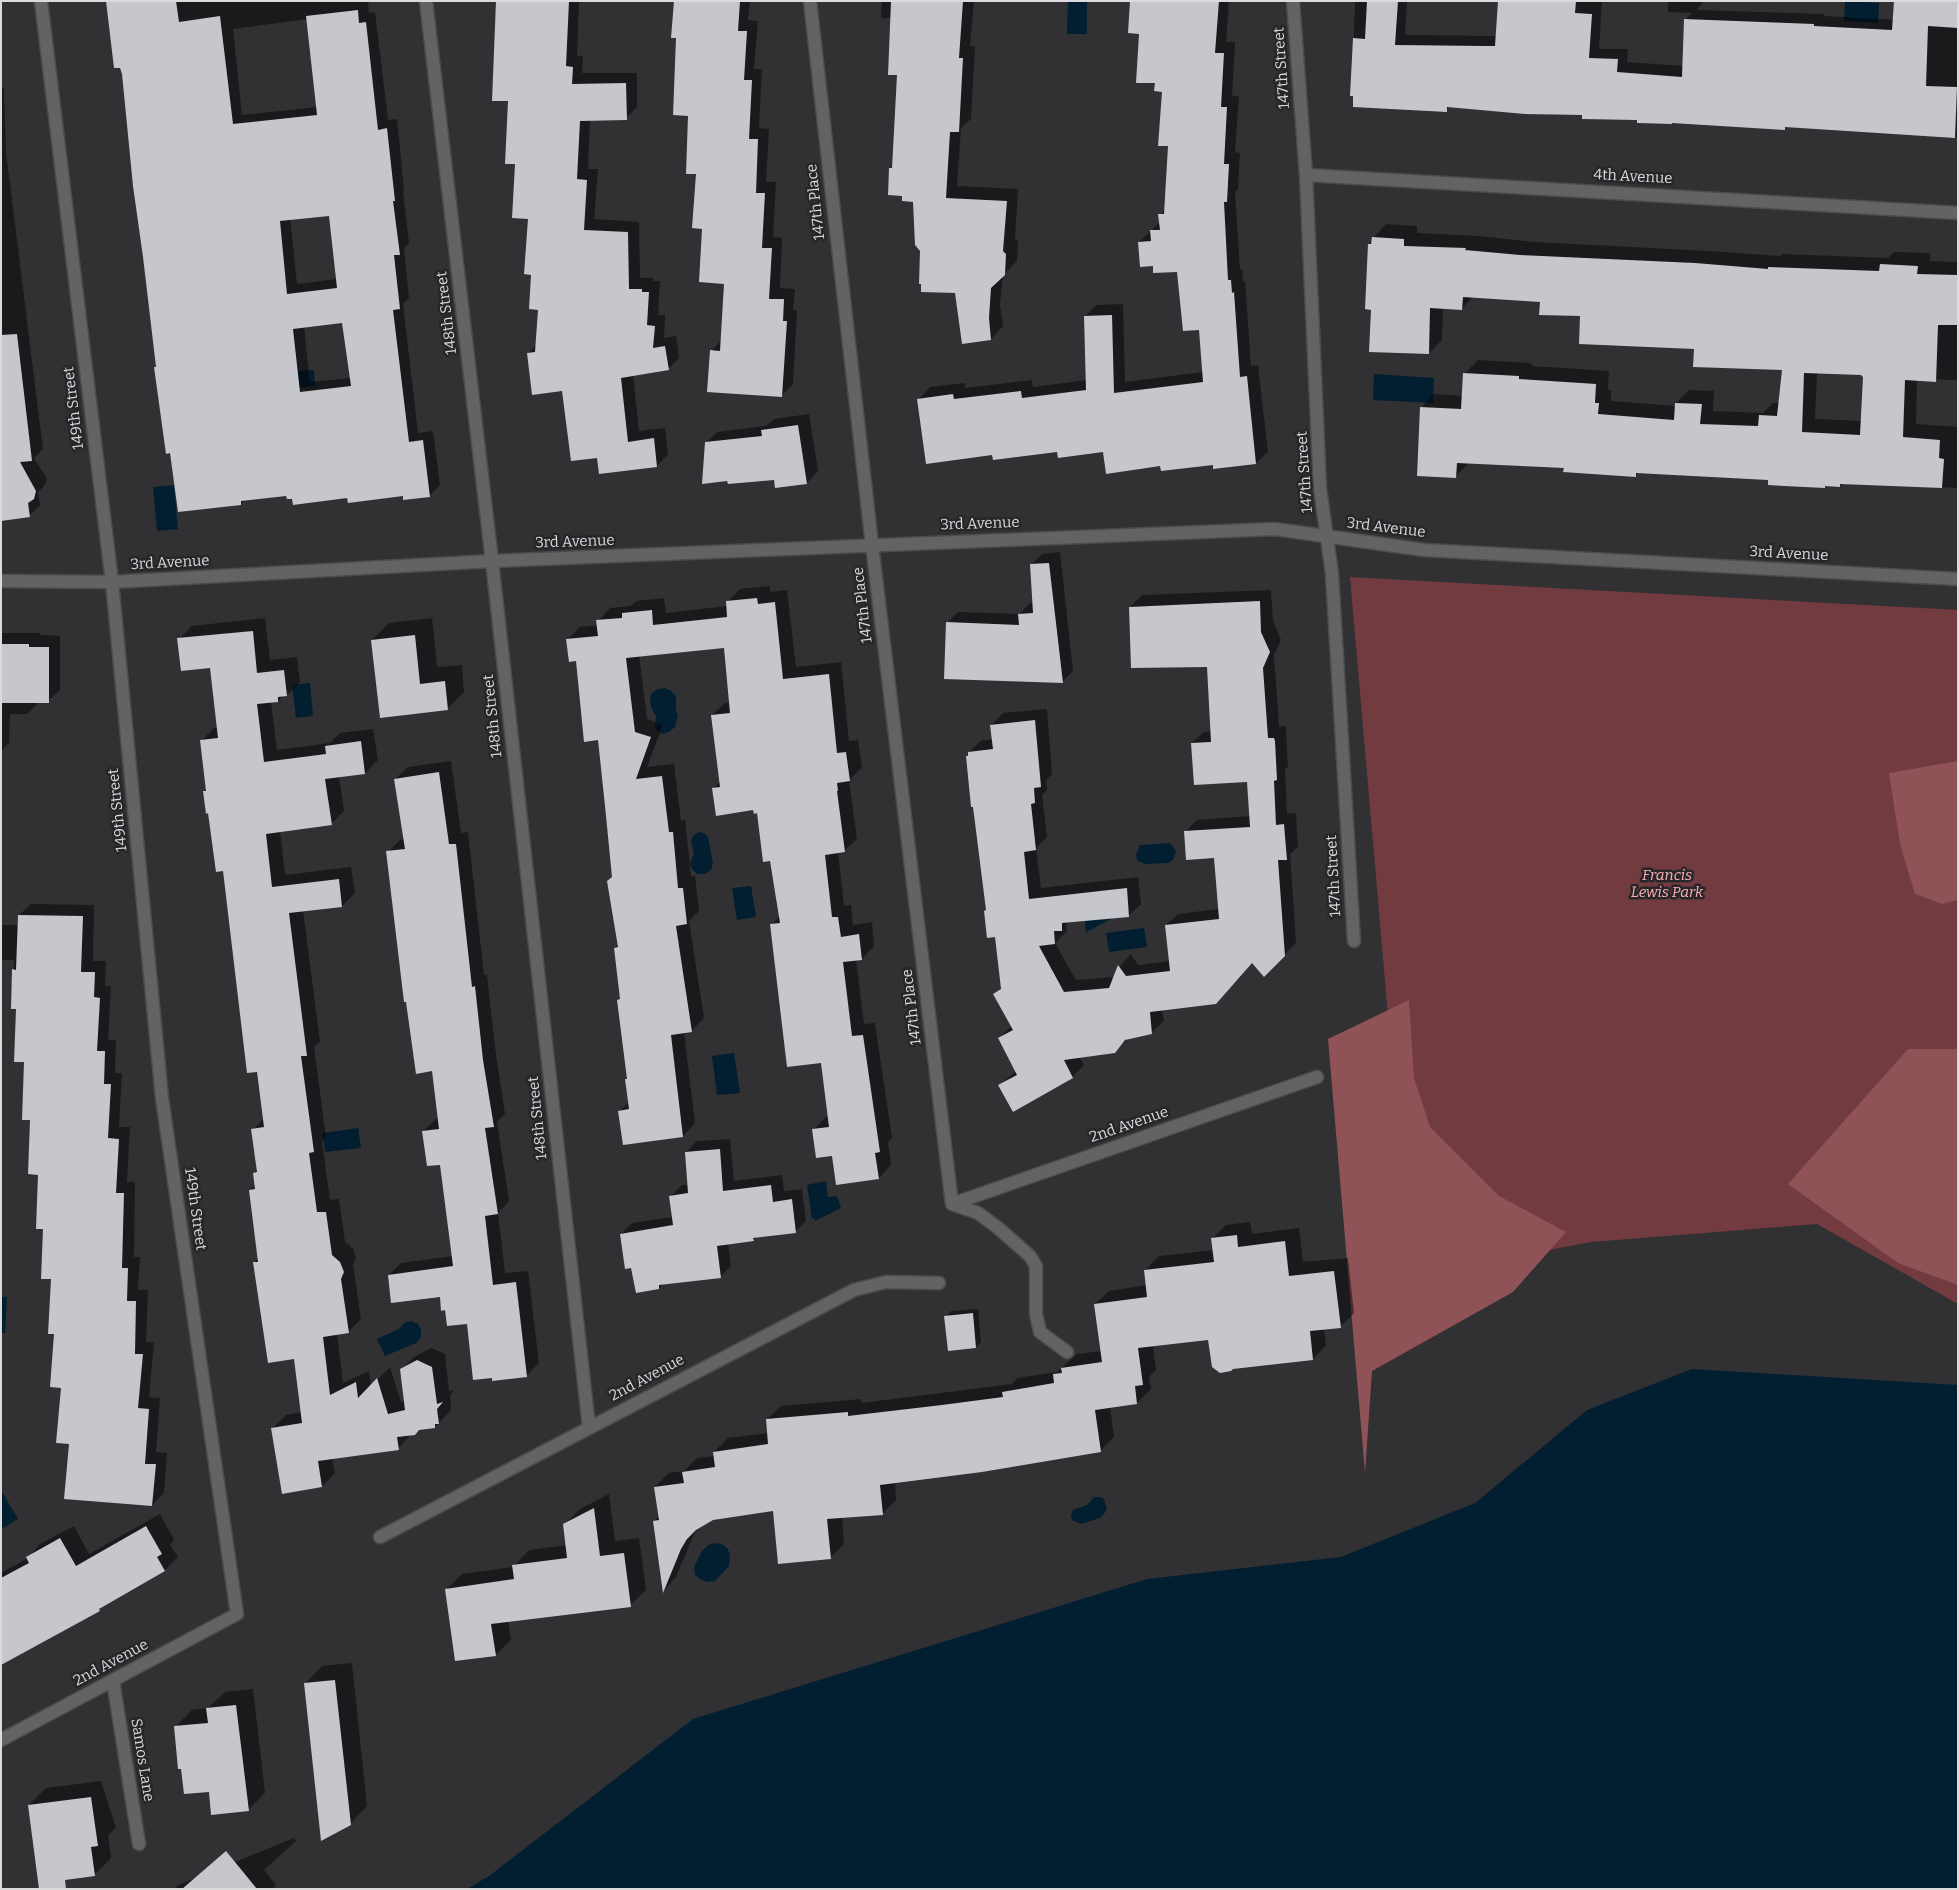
<!DOCTYPE html>
<html>
<head>
<meta charset="utf-8">
<style>
  body { margin:0 }
  #map { position:relative; width:1959px; height:1890px; overflow:hidden; background:#313033; font-family:Bitter,serif }
  canvas { display:block }
  .frame { position:absolute; inset:0; border:2px solid #dbdadd; pointer-events:none }
</style>
</head>
<body>
<div id="map">
<canvas width="1959" height="1890"></canvas>
<div class="frame"></div>
</div>
<script>
const c = document.querySelector('canvas').getContext('2d');
c.lineJoin = 'round';
function fillPath(path, color) { c.fillStyle = color; c.fill(path, 'evenodd'); }
const toPath = rows => new Path2D(rows.map(r => 'M' + r).join(''));
function trace(path, color, width, dash) { c.strokeStyle = color; c.lineWidth = width; c.lineCap = dash ? 'butt' : 'round'; c.setLineDash(dash || []); c.stroke(path); }
function write(font, color, halo, rows, align = 'center') {
  c.font = font + ' Bitter,serif'; c.lineWidth = 5; c.setLineDash([]); c.textBaseline = 'middle'; c.strokeStyle = halo; c.fillStyle = color; for (const [text, x, y, turn = 0] of rows) {
    c.save(); c.translate(x, y); c.rotate((+turn || 0) * Math.PI / 180); c.textAlign = isNaN(turn) ? turn : align; if (halo) c.strokeText(text, 0, 0); c.fillText(text, 0, 0); c.restore();
  }
}
const green = toPath([
  [1350,577,1958,610,1958,1304,1817,1224,1591,1242,1449,1269,1392,1062]
]);
const forest = toPath([
  [1958,761,1958,900,1942,904,1915,894,1900,844,1889,773],
  [1409,1000,1414,1078,1430,1127,1499,1196,1566,1232,1513,1292,1372,1371,1365,1473,1328,1039],
  [1908,1049,1958,1049,1958,1285,1898,1263,1788,1184]
]);
const water = toPath([
  [1068,1,1087,1,1087,34,1067,34],
  [1845,1,1879,3,1878,23,1844,21],
  [314,370,315,386,275,390,273,373],
  [1374,374,1434,378,1433,403,1373,400],
  [174,485,178,529,157,531,153,487],
  [310,683,313,716,296,718,292,685],
  [665,688,671,691,676,696,676,710,678,715,675,727,669,732,663,734,658,732,655,727,656,716,651,707,650,700,652,693,658,689],
  [699,832,704,833,708,837,713,863,711,870,705,874,698,874,692,870,690,863,694,854,691,840,694,835],
  [1170,843,1176,851,1173,860,1168,863,1147,864,1142,863,1137,860,1136,854,1140,845],
  [751,886,756,917,737,920,732,888],
  [1111,891,1113,918,1086,932,1083,896],
  [1144,928,1147,947,1109,952,1106,933],
  [734,1053,740,1093,717,1095,712,1056],
  [358,1128,361,1148,325,1152,323,1133],
  [826,1181,828,1197,837,1196,841,1208,815,1221,815,1218,812,1219,807,1185],
  [1,1297,7,1297,5,1333,1,1333],
  [411,1321,418,1324,421,1330,421,1337,416,1343,385,1356,377,1339,399,1329,404,1323],
  [1692,1369,1958,1385,1958,1889,467,1889,489,1876,693,1719,1147,1579,1341,1557,1475,1503,1587,1410],
  [1,1490,18,1519,1,1529],
  [1094,1497,1100,1497,1104,1499,1107,1509,1104,1514,1100,1518,1081,1524,1072,1520,1071,1515,1073,1510,1087,1505],
  [715,1543,722,1544,728,1549,730,1556,729,1566,715,1581,708,1582,701,1580,695,1575,694,1567,702,1551,708,1545]
]);
const shadow = toPath([
  [107,1,368,1,369,13,375,12,388,120,397,119,404,189,403,191,409,243,404,249,409,298,403,304,418,433,433,431,440,485,430,495,404,499,404,495,293,497,287,494,245,499,241,504,171,452,155,367,157,366,122,67],
  [308,19,317,107,242,115,233,29],
  [330,214,337,279,297,284,290,218],
  [344,322,351,378,310,382,304,327],
  [497,1,579,1,577,56,583,56,582,73,637,73,637,107,626,118,590,119,588,169,598,169,594,219,639,222,640,278,653,278,653,281,660,281,658,315,665,315,664,338,676,336,679,358,668,369,633,375,639,431,665,428,668,454,657,466,599,457,563,389,528,354,536,345,539,308,532,274,529,218,517,163],
  [675,1,750,1,748,20,758,21,754,69,762,69,759,128,769,129,766,182,776,182,773,237,782,238,780,288,795,289,793,310,797,310,793,384,782,395,711,351,722,340,726,282,703,227,690,115,678,36],
  [882,1,974,1,970,46,975,46,971,119,961,128,957,186,1018,189,1015,238,1018,241,1017,261,1003,275,1000,305,1003,326,991,339,956,292,921,251,915,201,904,195,890,168,893,165,898,74,892,18,881,18],
  [1132,1,1229,1,1226,42,1235,42,1232,96,1239,96,1235,152,1240,153,1238,189,1235,192,1240,269,1242,269,1243,282,1245,281,1251,366,1258,365,1268,452,1256,463,1161,464,1104,451,994,454,919,399,930,387,965,383,965,388,1032,380,1033,387,1087,380,1085,316,1097,305,1123,304,1125,382,1203,372,1200,328,1179,270,1154,265,1139,242,1160,222,1160,215,1166,209,1169,145,1163,90,1156,82],
  [1355,1,1407,1,1405,35,1497,36,1499,1,1602,1,1599,49,1628,49,1627,62,1683,66,1685,20,1692,13,1668,12,1668,1,1704,1,1697,10,1824,14,1824,16,1898,20,1958,14,1958,137,1787,126,1784,129,1584,114,1450,106,1446,110,1352,94],
  [1,88,4,88,6,152,43,449,34,458,47,479,44,486,38,492,40,505,29,516,1,512],
  [1386,224,1417,226,1417,233,1478,236,1534,242,1709,251,1780,256,1782,254,1888,258,1894,252,1930,253,1930,261,1958,262,1958,380,1917,379,1916,424,1958,427,1958,488,1843,483,1840,486,1769,479,1639,472,1636,476,1565,466,1470,462,1456,476,1421,408,1434,394,1463,396,1464,374,1478,360,1531,363,1532,366,1609,371,1608,390,1611,390,1611,401,1676,406,1676,403,1689,390,1714,391,1713,411,1763,413,1773,403,1780,403,1783,369,1696,348,1581,315,1541,301,1474,296,1462,308,1443,307,1442,340,1429,353,1373,309,1369,244,1373,238],
  [1817,372,1862,374,1864,377,1862,421,1815,419],
  [809,414,818,471,807,483,775,479,706,443,717,432,766,426,774,419],
  [1060,552,1073,671,1062,682,947,623,958,612,1020,614,1030,603,1033,603,1031,565,1042,554],
  [770,586,770,592,787,590,796,667,841,662,849,741,858,740,862,768,849,780,857,839,844,851,838,852,844,906,851,905,853,925,872,922,874,946,862,959,856,960,864,1024,875,1023,892,1138,888,1142,891,1165,879,1178,833,1154,813,1130,826,1117,829,1117,822,1061,771,925,780,916,771,860,758,812,714,788,721,781,712,715,725,703,730,702,725,646,639,655,647,719,663,725,647,767,674,764,681,821,685,820,691,876,695,876,699,911,689,921,704,1018,691,1031,684,1032,695,1123,683,1136,620,1111,629,1102,626,1079,628,1077,618,1000,621,997,615,948,619,944,599,738,577,660,567,640,580,627,598,625,598,621,610,608,631,606,636,601,664,598,666,613,727,606,727,602,740,589],
  [1271,590,1273,620,1281,640,1274,655,1279,727,1286,726,1286,729,1288,767,1285,770,1287,814,1296,813,1298,847,1290,854,1296,943,1264,975,1253,962,1162,1009,1164,1021,1152,1032,1127,1039,1114,1051,1079,1057,1084,1065,1072,1077,1000,1085,1016,1071,999,1038,1012,1026,995,994,1002,987,996,935,987,910,969,752,981,741,993,739,992,725,1003,713,1047,709,1052,774,1046,780,1047,790,1042,795,1047,837,1036,848,1041,888,1138,877,1141,904,1129,915,1070,921,1066,925,1067,931,1055,943,1076,980,1115,977,1120,966,1131,954,1138,965,1170,961,1166,925,1178,914,1219,909,1215,857,1185,832,1197,820,1251,816,1248,780,1192,743,1204,732,1211,731,1208,665,1130,607,1142,595],
  [265,618,270,660,297,657,300,682,287,695,283,696,278,701,271,702,277,750,330,743,340,733,373,729,378,760,365,773,339,776,344,811,331,824,280,831,285,875,351,867,355,893,342,906,303,910,320,1042,314,1047,326,1138,322,1142,330,1200,339,1199,345,1242,353,1249,356,1258,353,1265,361,1319,348,1332,337,1334,343,1383,369,1371,371,1386,390,1367,401,1402,405,1401,401,1370,414,1357,431,1348,445,1354,449,1391,454,1390,450,1395,451,1410,435,1427,419,1429,411,1434,398,1449,332,1458,335,1473,322,1486,273,1428,286,1415,302,1412,295,1358,254,1263,258,1258,250,1190,256,1185,254,1173,258,1169,253,1130,264,1118,224,870,204,791,207,789,201,741,214,728,218,727,211,667,179,639,192,626],
  [432,618,437,667,462,665,464,692,447,709,381,717,372,640,389,623],
  [1,633,40,633,40,635,60,636,60,690,48,701,40,701,27,714,10,714,9,743,1,751],
  [451,761,461,833,468,832,484,975,487,975,495,1047,505,1114,497,1122,509,1201,498,1213,505,1273,528,1271,539,1363,527,1375,468,1323,446,1309,441,1295,389,1275,401,1263,453,1256,441,1163,423,1131,436,1119,439,1118,433,1070,388,852,400,840,404,839,395,779,408,767],
  [31,904,94,905,93,961,106,961,105,986,111,986,108,1040,116,1040,115,1073,122,1073,119,1127,130,1127,127,1182,135,1182,134,1257,140,1257,138,1290,148,1290,146,1342,154,1343,149,1397,160,1398,156,1452,167,1453,164,1493,152,1505,70,1443,55,1333,52,1278,25,1061,17,1008,12,1007,14,960,1,960,1,925,19,925,19,915],
  [730,1139,734,1181,782,1175,784,1191,802,1189,806,1221,795,1232,757,1236,753,1240,728,1243,731,1266,720,1277,664,1283,659,1288,632,1266,621,1234,632,1223,673,1217,671,1196,682,1185,689,1185,686,1152,697,1141],
  [1250,1222,1252,1234,1299,1228,1303,1262,1348,1258,1354,1313,1340,1327,1324,1328,1326,1345,1313,1359,1210,1339,1153,1345,1156,1370,1149,1377,1151,1389,1137,1403,1110,1406,1114,1437,1100,1451,895,1482,896,1500,882,1514,842,1517,844,1544,830,1558,774,1509,721,1516,701,1525,694,1534,676,1577,664,1590,654,1521,659,1516,655,1487,669,1473,684,1471,697,1458,715,1456,714,1452,728,1438,768,1433,767,1419,781,1406,861,1399,861,1403,957,1391,1012,1384,1017,1378,1057,1372,1077,1354,1102,1351,1095,1304,1109,1291,1147,1285,1145,1270,1159,1256,1214,1250,1212,1239,1226,1225],
  [978,1309,981,1342,976,1347,946,1317,951,1311],
  [609,1494,615,1541,639,1538,646,1590,630,1605,508,1621,511,1640,495,1655,446,1590,462,1574,513,1567,529,1550,567,1545,564,1525,580,1509],
  [160,1514,174,1540,170,1545,178,1557,165,1570,104,1605,99,1610,1,1663,1,1573,28,1558,40,1544,74,1526,89,1554],
  [352,1663,367,1806,350,1824,305,1684,322,1666],
  [253,1689,265,1793,248,1810,210,1790,175,1727,192,1710,208,1708,225,1692],
  [101,1781,116,1828,108,1835,111,1858,94,1875,29,1805,46,1788],
  [294,1838,296,1841,264,1870,276,1885,273,1889,175,1889,178,1885]
]);
const building = toPath([
  [106,1,176,1,179,22,220,16,233,124,317,115,306,16,358,10,359,23,366,22,378,130,387,128,395,201,393,201,400,255,394,255,400,309,393,310,409,442,423,440,430,497,403,500,403,496,348,503,347,498,293,505,292,499,287,499,286,496,241,501,241,505,178,512,170,453,166,454,154,367,156,367,143,257,133,186,122,74,120,68,114,68],
  [329,216,337,288,287,294,280,221],
  [342,323,351,386,300,392,293,329],
  [496,1,569,1,566,66,573,67,572,84,626,83,627,120,580,121,577,179,587,180,584,230,628,232,629,289,642,289,642,292,649,292,647,325,655,326,653,348,665,346,669,370,621,378,628,442,654,438,657,467,599,474,597,458,571,461,562,391,532,395,527,353,535,352,538,310,529,309,531,275,524,274,528,219,512,218,515,164,505,164,508,101,492,101],
  [674,1,740,1,738,31,747,31,744,80,752,80,749,139,758,139,756,193,765,193,762,248,772,248,769,299,784,299,783,321,787,321,782,397,707,392,710,350,720,351,724,284,699,282,702,229,692,228,696,174,686,174,688,116,673,115,676,38,671,38],
  [891,1,963,1,959,58,963,58,959,132,950,132,946,198,1007,201,1003,251,1006,254,1005,275,991,288,989,318,991,340,962,344,955,293,921,292,921,284,919,284,920,251,915,245,913,202,902,201,902,196,888,195,889,168,892,168,897,75,888,75],
  [1130,1,1219,1,1215,53,1224,53,1221,107,1227,107,1224,164,1229,164,1227,202,1224,202,1228,280,1231,280,1232,293,1234,292,1240,377,1247,376,1256,464,1213,469,1213,465,1161,471,1160,466,1106,474,1103,452,1058,458,1057,452,993,460,992,455,926,464,917,399,953,394,954,399,1021,391,1022,398,1086,390,1084,316,1112,315,1114,393,1203,382,1199,330,1183,331,1177,272,1153,273,1153,266,1140,267,1138,242,1151,241,1150,230,1160,230,1158,214,1164,214,1168,146,1158,146,1162,92,1154,91,1155,83,1136,83,1139,34,1128,33],
  [1367,1,1398,1,1395,45,1485,46,1495,46,1498,1,1576,1,1575,13,1592,14,1589,58,1618,59,1617,72,1682,77,1684,19,1814,24,1814,26,1892,30,1894,1,1958,1,1958,28,1928,26,1926,86,1957,87,1955,138,1785,127,1785,130,1672,123,1672,124,1637,123,1637,120,1582,119,1582,115,1525,114,1447,107,1447,112,1353,107,1353,96,1350,96,1353,38,1365,39],
  [1372,237,1404,239,1404,246,1466,248,1465,250,1520,255,1695,263,1768,269,1768,267,1879,271,1880,264,1918,266,1917,274,1958,275,1958,325,1938,325,1936,382,1905,380,1903,437,1940,440,1939,458,1944,459,1942,488,1840,484,1840,487,1825,486,1825,488,1784,486,1768,485,1768,480,1636,473,1636,477,1563,472,1564,468,1457,463,1456,478,1417,476,1420,407,1461,409,1463,373,1519,376,1519,379,1596,384,1595,403,1599,403,1598,414,1674,420,1675,403,1702,404,1700,424,1758,426,1759,415,1777,416,1782,370,1693,367,1694,349,1579,344,1580,316,1539,315,1540,302,1463,297,1462,310,1430,308,1429,354,1369,352,1371,310,1365,309,1368,244,1371,244],
  [1804,373,1861,375,1863,377,1860,435,1802,432],
  [17,334,32,461,20,462,36,491,34,499,28,503,30,517,1,521,1,335],
  [798,425,807,484,775,488,774,480,728,484,727,481,702,484,705,442,762,436,761,430],
  [1049,563,1063,683,944,679,946,622,1019,625,1018,614,1033,613,1030,564],
  [757,598,758,604,775,602,783,679,829,674,837,753,846,752,850,781,837,783,838,791,837,791,845,852,825,855,832,917,838,917,841,937,859,934,862,960,843,962,852,1036,863,1035,880,1152,875,1153,879,1179,836,1185,832,1156,816,1158,812,1129,829,1127,821,1063,787,1067,770,924,780,923,770,861,763,862,757,813,754,814,753,810,716,816,712,788,720,787,711,715,730,713,724,648,626,658,635,732,651,737,636,779,662,776,669,832,673,832,678,888,683,888,687,924,676,926,692,1032,671,1035,683,1137,623,1145,618,1111,629,1109,625,1079,627,1079,617,1000,620,999,614,948,618,947,607,881,612,877,605,806,598,740,584,742,576,661,569,662,566,639,598,636,596,620,622,618,622,613,652,610,653,625,727,617,726,601],
  [1260,601,1261,632,1270,652,1263,668,1268,738,1274,738,1275,741,1277,780,1274,781,1276,825,1284,824,1287,860,1278,860,1285,956,1264,977,1252,963,1216,1004,1150,1012,1152,1034,1125,1040,1115,1053,1064,1060,1073,1078,1013,1112,998,1085,1017,1075,998,1038,1013,1030,993,994,1001,989,995,937,987,938,984,911,986,910,973,807,971,807,966,756,968,756,968,752,993,749,990,725,1035,720,1041,787,1034,788,1035,803,1031,804,1036,850,1024,852,1029,899,1127,888,1129,917,1062,923,1062,931,1054,931,1055,944,1039,946,1064,992,1109,988,1118,965,1126,976,1170,971,1165,925,1219,919,1214,858,1186,860,1184,831,1250,827,1247,782,1194,785,1191,743,1211,742,1207,667,1131,668,1129,607],
  [253,631,257,673,284,670,287,696,278,697,278,702,257,704,264,762,326,754,325,746,361,741,365,774,325,779,332,825,266,834,272,887,339,879,342,907,289,913,307,1056,301,1056,314,1152,309,1153,317,1212,326,1212,332,1255,340,1262,344,1272,341,1279,349,1333,323,1337,330,1395,356,1382,358,1398,377,1378,388,1414,405,1410,400,1369,417,1360,432,1367,437,1404,443,1402,437,1409,439,1424,435,1424,435,1428,419,1430,415,1435,397,1437,399,1450,318,1461,322,1487,282,1494,271,1428,302,1423,294,1359,268,1363,253,1262,258,1262,249,1190,255,1189,253,1173,257,1172,251,1129,264,1127,257,1072,247,1073,223,871,216,872,208,813,206,814,203,791,206,791,200,740,218,738,210,668,181,671,177,638],
  [415,635,420,684,445,681,448,710,380,718,371,640],
  [1,644,29,644,29,647,49,647,49,703,1,703],
  [439,772,449,844,456,844,472,987,475,986,483,1060,494,1127,485,1128,498,1214,485,1216,493,1285,516,1282,527,1377,492,1381,492,1378,473,1380,467,1324,447,1326,445,1310,441,1311,440,1297,391,1303,388,1275,453,1266,440,1165,427,1166,422,1131,439,1129,432,1071,416,1074,406,1002,404,1002,386,851,405,849,394,779],
  [18,915,83,916,81,972,95,972,94,997,100,998,97,1051,105,1051,104,1084,111,1084,108,1138,119,1139,116,1193,124,1193,122,1268,128,1268,127,1301,136,1301,135,1354,143,1354,138,1408,149,1409,145,1464,156,1464,152,1506,64,1499,69,1444,56,1443,61,1388,50,1387,54,1334,48,1334,51,1279,41,1279,43,1229,36,1229,38,1175,28,1174,30,1120,22,1120,24,1062,14,1062,16,1009,11,1009,12,969,16,970],
  [720,1149,723,1191,771,1185,773,1202,792,1199,796,1233,753,1238,754,1241,717,1246,721,1278,659,1285,659,1289,636,1293,631,1268,625,1269,620,1234,673,1225,669,1196,688,1193,685,1152],
  [1237,1235,1238,1247,1285,1241,1289,1276,1334,1271,1341,1328,1310,1331,1313,1360,1233,1369,1231,1371,1220,1373,1212,1367,1208,1340,1138,1348,1143,1385,1135,1386,1137,1404,1095,1410,1101,1452,982,1472,880,1485,883,1515,827,1519,831,1559,778,1564,773,1511,713,1520,696,1530,687,1539,681,1549,663,1593,653,1521,659,1520,654,1487,684,1483,682,1472,715,1467,713,1452,768,1444,766,1419,848,1412,848,1416,942,1405,1003,1397,1002,1392,1054,1383,1053,1374,1062,1373,1061,1368,1102,1362,1094,1304,1147,1297,1144,1270,1214,1262,1211,1238],
  [973,1313,976,1348,948,1351,944,1316],
  [594,1508,600,1556,624,1553,631,1607,491,1624,496,1656,455,1661,445,1589,514,1579,512,1565,567,1558,563,1524],
  [146,1526,162,1554,157,1557,165,1571,99,1609,100,1611,1,1665,1,1578,29,1563,26,1557,60,1538,76,1566],
  [335,1680,351,1825,321,1841,304,1683],
  [236,1705,249,1811,211,1815,209,1792,184,1794,181,1769,178,1769,174,1726,208,1723,206,1708],
  [91,1797,98,1846,91,1847,95,1876,65,1880,66,1889,39,1889,28,1805],
  [226,1851,257,1889,182,1889]
]);
const minor = toPath([
  [426,1,492,561,589,1427],
  [810,1,872,545,952,1204],
  [1293,1,1306,175,1320,488,1332,574,1354,941],
  [1306,175,1958,213],
  [1,581,112,582,492,561,1275,529,1424,550,1958,579],
  [952,1204,1317,1077],
  [952,1204,978,1213,997,1227,1030,1256,1036,1266,1036,1314,1040,1332,1067,1352],
  [380,1537,854,1290,886,1282,939,1283],
  [113,1681,139,1844],
  [1,1740,237,1614,162,1098,112,582,41,1]
]);
const streetNames = [
  ["147th Street",1282,68,-94],
  ["4th Avenue",1633,177,3],
  ["147th Place",816,202,-96],
  ["148th Street",447,313,-97],
  ["149th Street",74,408,-97],
  ["147th Street",1305,472,-94],
  ["3rd Avenue",980,524,-2],
  ["3rd Avenue",1386,528,7],
  ["3rd Avenue",575,542,-2],
  ["3rd Avenue",1789,554,3],
  ["3rd Avenue",170,563,-3],
  ["147th Place",863,605,-97],
  ["148th Street",493,716,-96],
  ["149th Street",118,810,-96],
  ["147th Street",1334,876,-93],
  ["147th Place",912,1007,-97],
  ["148th Street",538,1118,-96],
  ["2nd Avenue",1129,1125,-19],
  ["149th Street",195,1209,82],
  ["2nd Avenue",647,1378,-28],
  ["2nd Avenue",111,1663,-28],
  ["Samos Lane",142,1760,81]
];
const parkNames = [
  ["Francis",1667,876],
  ["Lewis Park",1667,893]
];
fillPath(green, '#723b40');
fillPath(forest, '#8f5257');
fillPath(water, '#021f31');
fillPath(shadow, '#0007');
fillPath(building, '#c6c7cc');
trace(minor, '#4c4b4e', 15);
trace(minor, '#646263', 12);
write('15px', '#dbdadd', '#272629', streetNames);
write('italic 15px', '#feb2b6', '#272629', parkNames);
</script>
</body>
</html>
